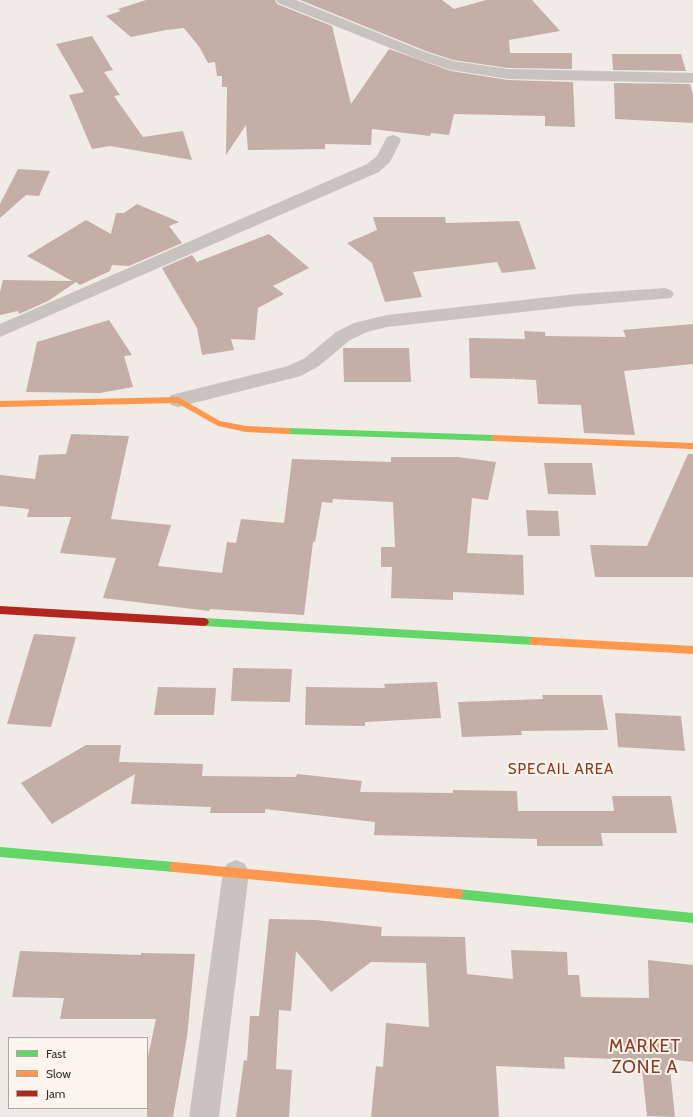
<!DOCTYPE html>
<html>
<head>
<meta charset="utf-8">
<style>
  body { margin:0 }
  #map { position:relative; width:693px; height:1117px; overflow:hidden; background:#f0ebe5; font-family:Cabin,sans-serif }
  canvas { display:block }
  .legend { position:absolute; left:8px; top:1037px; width:140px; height:72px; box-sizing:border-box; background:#fbf5ee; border:1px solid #aea6a0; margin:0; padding:5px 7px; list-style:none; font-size:12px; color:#3b302b }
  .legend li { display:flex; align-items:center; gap:8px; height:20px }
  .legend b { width:20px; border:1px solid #aea6a0 }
</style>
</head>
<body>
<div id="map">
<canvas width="693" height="1117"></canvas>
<ul class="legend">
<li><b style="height:5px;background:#63d668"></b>Fast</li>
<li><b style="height:5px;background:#ff974d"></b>Slow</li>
<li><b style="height:5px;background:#b3261e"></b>Jam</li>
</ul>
</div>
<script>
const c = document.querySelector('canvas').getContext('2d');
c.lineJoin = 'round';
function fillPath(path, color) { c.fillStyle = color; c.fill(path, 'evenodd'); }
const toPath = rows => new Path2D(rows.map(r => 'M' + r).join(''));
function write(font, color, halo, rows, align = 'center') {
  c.font = font + ' Cabin,sans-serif'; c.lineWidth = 4; c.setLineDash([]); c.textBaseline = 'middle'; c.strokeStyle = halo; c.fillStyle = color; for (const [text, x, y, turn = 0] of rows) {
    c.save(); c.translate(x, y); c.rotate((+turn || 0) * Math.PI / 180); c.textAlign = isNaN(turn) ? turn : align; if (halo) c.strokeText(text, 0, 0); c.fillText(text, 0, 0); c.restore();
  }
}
const building = toPath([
  [146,0,275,0,277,4,332,26,351,104,389,49,451,71,508,80,573,82,575,127,545,126,545,116,454,114,449,135,431,133,430,136,372,129,371,145,325,144,325,149,248,150,246,125,226,155,227,87,222,87,222,76,217,76,215,62,208,63,200,48,184,28,166,30,131,37,106,16,121,11,118,9],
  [300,0,442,0,454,9,486,0,532,0,560,31,509,40,510,53,572,53,572,69,508,68,453,60,426,51],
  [92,36,113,70,104,72,120,95,114,96,143,137,183,131,192,160,110,146,92,149,69,95,84,92,56,44],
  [612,54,681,54,686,71,613,70],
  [614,83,690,84,693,95,693,123,615,119],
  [18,169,50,171,39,196,26,195,0,218,0,204],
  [137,204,179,222,169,226,182,243,129,266,112,265,110,271,80,285,76,282,48,301,19,314,18,311,0,315,0,292,3,280,72,281,27,256,86,220,111,234,116,213,124,213],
  [373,217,445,217,446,223,519,221,536,269,502,273,497,262,413,272,422,297,385,302,372,263,347,243,377,230],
  [269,234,309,268,273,286,284,294,258,308,255,340,231,339,234,350,202,355,197,328,162,268,192,255,197,262],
  [109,320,132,355,124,356,133,387,100,393,26,392,37,342],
  [693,324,693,364,624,371,635,435,584,433,581,405,538,404,536,380,514,379,514,376,513,379,470,378,469,338,525,339,524,331,545,332,545,336,626,337,623,330],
  [343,348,409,348,411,382,344,382],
  [71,434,129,436,111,519,171,525,158,566,222,573,227,542,236,543,241,519,284,523,292,459,391,462,391,457,458,457,496,462,488,500,472,498,467,553,523,555,524,595,453,592,453,600,391,598,392,567,381,567,381,547,395,547,393,502,333,499,332,503,322,502,315,542,313,542,304,615,210,609,209,611,103,598,116,558,60,553,71,517,27,517,29,509,0,506,0,475,35,479,39,455,66,454],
  [688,454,693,454,693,577,595,577,590,545,647,546],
  [544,463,592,463,596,495,548,494],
  [526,510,558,511,560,536,528,536],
  [34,634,76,637,51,727,7,724],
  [233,668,292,669,290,702,231,701],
  [437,682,441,718,365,722,365,726,305,725,306,687,385,688,384,684],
  [158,687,216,688,214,715,154,715],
  [542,695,602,695,608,730,521,731,522,735,462,737,458,702,543,699],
  [615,713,681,716,685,751,618,747],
  [86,745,121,745,119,762,203,764,202,776,296,777,297,774,362,781,360,792,453,793,453,790,517,791,518,811,614,811,612,796,671,796,677,833,601,833,603,846,537,846,537,839,374,835,375,822,265,809,265,813,210,813,211,807,131,804,135,774,52,824,21,783],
  [269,919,316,920,382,927,381,936,465,937,467,974,513,979,511,950,567,952,568,975,579,975,581,997,649,998,648,960,693,965,693,1062,669,1059,675,1117,647,1116,641,1060,564,1057,565,1069,496,1066,499,1117,371,1117,376,1066,383,1067,386,1023,429,1027,426,963,371,962,331,992,296,951,291,1011,279,1010,276,1069,292,1070,289,1117,236,1117,244,1060,247,1061,250,1016,259,1016],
  [20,951,141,955,141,953,195,954,187,1037,173,1117,147,1117,147,1061,156,1019,60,1019,64,998,12,997]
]);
const street = toPath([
  [276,0,296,0,425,52,453,61,508,69,693,73,693,83,508,79,451,70,415,58,278,3,276,0],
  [393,135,399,137,401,140,390,162,379,172,0,337,0,324,367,164,377,156,387,137,393,135],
  [665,288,671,290,674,294,671,298,577,306,387,327,367,332,350,340,319,366,301,376,178,407,171,405,168,400,171,395,288,366,305,358,336,332,354,323,387,315,577,294,665,288],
  [236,860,245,864,249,872,219,1117,189,1117,223,872,227,864,236,860]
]);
const fast = toPath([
  [288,428,494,435,498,438,494,441,288,434,284,431,288,428],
  [204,618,534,637,537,638,539,641,537,644,534,645,204,626,201,625,199,622,201,619,204,618],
  [0,847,174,862,178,864,179,867,178,870,174,872,0,857,0,847],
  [458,889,693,913,693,923,458,899,454,897,453,894,454,891,458,889]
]);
const slow = toPath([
  [178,397,220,421,246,426,288,428,292,431,288,434,246,432,218,426,177,403,0,407,0,401,178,397],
  [494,435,693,443,693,449,494,441,490,438,494,435],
  [534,637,693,646,693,654,534,645,531,644,529,641,531,638,534,637],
  [174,862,458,889,462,891,463,894,462,897,458,899,174,872,170,870,169,867,170,864,174,862]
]);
const jam = toPath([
  [0,606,204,618,207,619,209,622,207,625,204,626,0,614,0,606]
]);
const quarterNames = [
  ["SPECAIL AREA",561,770]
];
const nearQuarternames = [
  ["MARKET",645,1047],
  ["ZONE A",645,1068]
];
fillPath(building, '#c3afa7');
fillPath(street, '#c9c3be');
fillPath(fast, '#63d668');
fillPath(slow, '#ff974d');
fillPath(jam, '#b3261e');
c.letterSpacing = '1px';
write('15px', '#8c3b22', '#fbf5ee', quarterNames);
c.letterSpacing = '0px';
c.letterSpacing = '1px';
write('18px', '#8c3b22', '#fbf5ee', nearQuarternames);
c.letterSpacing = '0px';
</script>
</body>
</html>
